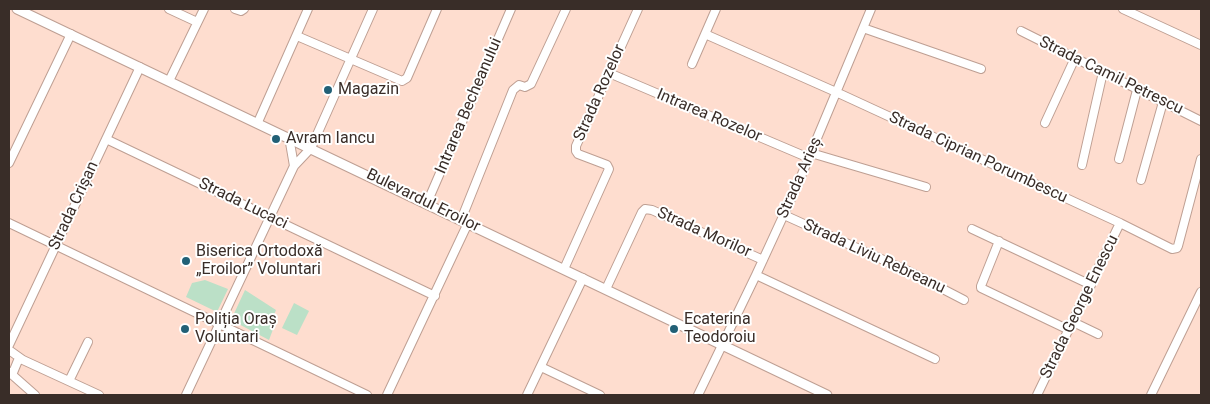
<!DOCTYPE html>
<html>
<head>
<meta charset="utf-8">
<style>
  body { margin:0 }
  #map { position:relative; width:1210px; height:404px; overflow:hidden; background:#feddcf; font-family:Roboto,sans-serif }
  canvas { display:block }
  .frame { position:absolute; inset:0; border:10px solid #392d28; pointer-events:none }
</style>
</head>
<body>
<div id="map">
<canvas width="1210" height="404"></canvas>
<div class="frame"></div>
</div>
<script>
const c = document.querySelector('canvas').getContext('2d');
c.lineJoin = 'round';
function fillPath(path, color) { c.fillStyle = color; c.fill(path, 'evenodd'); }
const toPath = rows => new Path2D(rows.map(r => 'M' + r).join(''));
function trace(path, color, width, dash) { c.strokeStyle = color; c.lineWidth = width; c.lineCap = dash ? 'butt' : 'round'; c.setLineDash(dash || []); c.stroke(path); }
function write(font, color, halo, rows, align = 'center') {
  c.font = font + ' Roboto,sans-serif'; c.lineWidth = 4; c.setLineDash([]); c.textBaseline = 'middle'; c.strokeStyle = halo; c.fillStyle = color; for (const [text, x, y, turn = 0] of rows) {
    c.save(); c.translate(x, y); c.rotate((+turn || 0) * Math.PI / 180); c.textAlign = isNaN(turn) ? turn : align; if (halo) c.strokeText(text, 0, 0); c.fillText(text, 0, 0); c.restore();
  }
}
const green = toPath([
  [205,280,228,289,217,312,186,297,192,283],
  [245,290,276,310,271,322,275,324,269,340,231,320],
  [294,303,309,311,297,335,282,328]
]);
const minor = toPath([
  [169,9,197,22],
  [235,9,241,11,244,9],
  [1123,9,1201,45],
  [863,28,981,69],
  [1021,31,1201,121],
  [705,34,836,92,1120,223],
  [297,36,402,81,407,78,437,9],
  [692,64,716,9],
  [609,73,809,158],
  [169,81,204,9],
  [258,122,308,9],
  [1045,123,1075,58],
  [289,137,294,166],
  [106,139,435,296],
  [811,153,926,187],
  [1119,159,1137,90],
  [9,163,71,34],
  [1082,165,1103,72],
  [1141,180,1163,102],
  [427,203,511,9],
  [784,215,908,271,964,300],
  [461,220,513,90,519,85,525,87,531,84,566,9],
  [9,223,367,395],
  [972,229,1091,285],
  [999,241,981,286,981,288,1069,330],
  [564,269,609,169,607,165,578,154,576,151,576,146,638,9],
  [756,275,935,359],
  [606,289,642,212,645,209,652,210,763,260],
  [1073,322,1098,334],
  [9,345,140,67],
  [9,350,23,360,99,395],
  [541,367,600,395],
  [9,372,35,395],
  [12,375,19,358],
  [69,381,88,342],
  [186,395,294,166,311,148,373,9],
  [387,395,468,223],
  [527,395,583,278],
  [698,395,756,275,797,186,871,9],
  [1037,395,1120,223,1172,249,1177,248,1178,246,1201,159],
  [1151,395,1201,292]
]);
const major = toPath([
  [17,9,827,395]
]);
const markers = [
  [328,90,5,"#226076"],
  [276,139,5,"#226076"],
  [186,261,5,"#226076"],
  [185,329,5,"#226076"],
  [674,329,5,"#226076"]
];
const streetNames = [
  ["Strada Camil Petrescu",1111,76,26],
  ["Strada Rozelor",600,93,-66],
  ["Intrarea Becheanului",469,106,-67],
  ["Intrarea Rozelor",709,116,23],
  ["Strada Ciprian Porumbescu",978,158,25],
  ["Strada Arieș",800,178,-66],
  ["Bulevardul Eroilor",423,201,26],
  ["Strada Lucaci",243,204,26],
  ["Strada Crișan",74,206,-65],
  ["Strada Morilor",704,233,24],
  ["Strada Liviu Rebreanu",874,257,25],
  ["Strada George Enescu",1080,307,-64]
];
const poiNames = [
  ["Magazin",338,90],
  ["Avram Iancu",286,139],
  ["Biserica Ortodoxă",196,252],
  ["„Eroilor” Voluntari",196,270],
  ["Poliția Oraș",195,320],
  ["Voluntari",195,338],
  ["Ecaterina",684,320],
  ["Teodoroiu",684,338]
];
fillPath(green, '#bbe0c7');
trace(minor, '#be9f93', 10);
trace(major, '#be9f93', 11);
trace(minor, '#fff', 8);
trace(major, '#fff', 9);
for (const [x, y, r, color] of markers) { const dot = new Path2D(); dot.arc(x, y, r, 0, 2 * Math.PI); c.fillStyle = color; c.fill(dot); trace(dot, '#fff', 2); }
write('16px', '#392d28', '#fff', streetNames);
write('16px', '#392d28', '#fff', poiNames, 'left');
</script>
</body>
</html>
